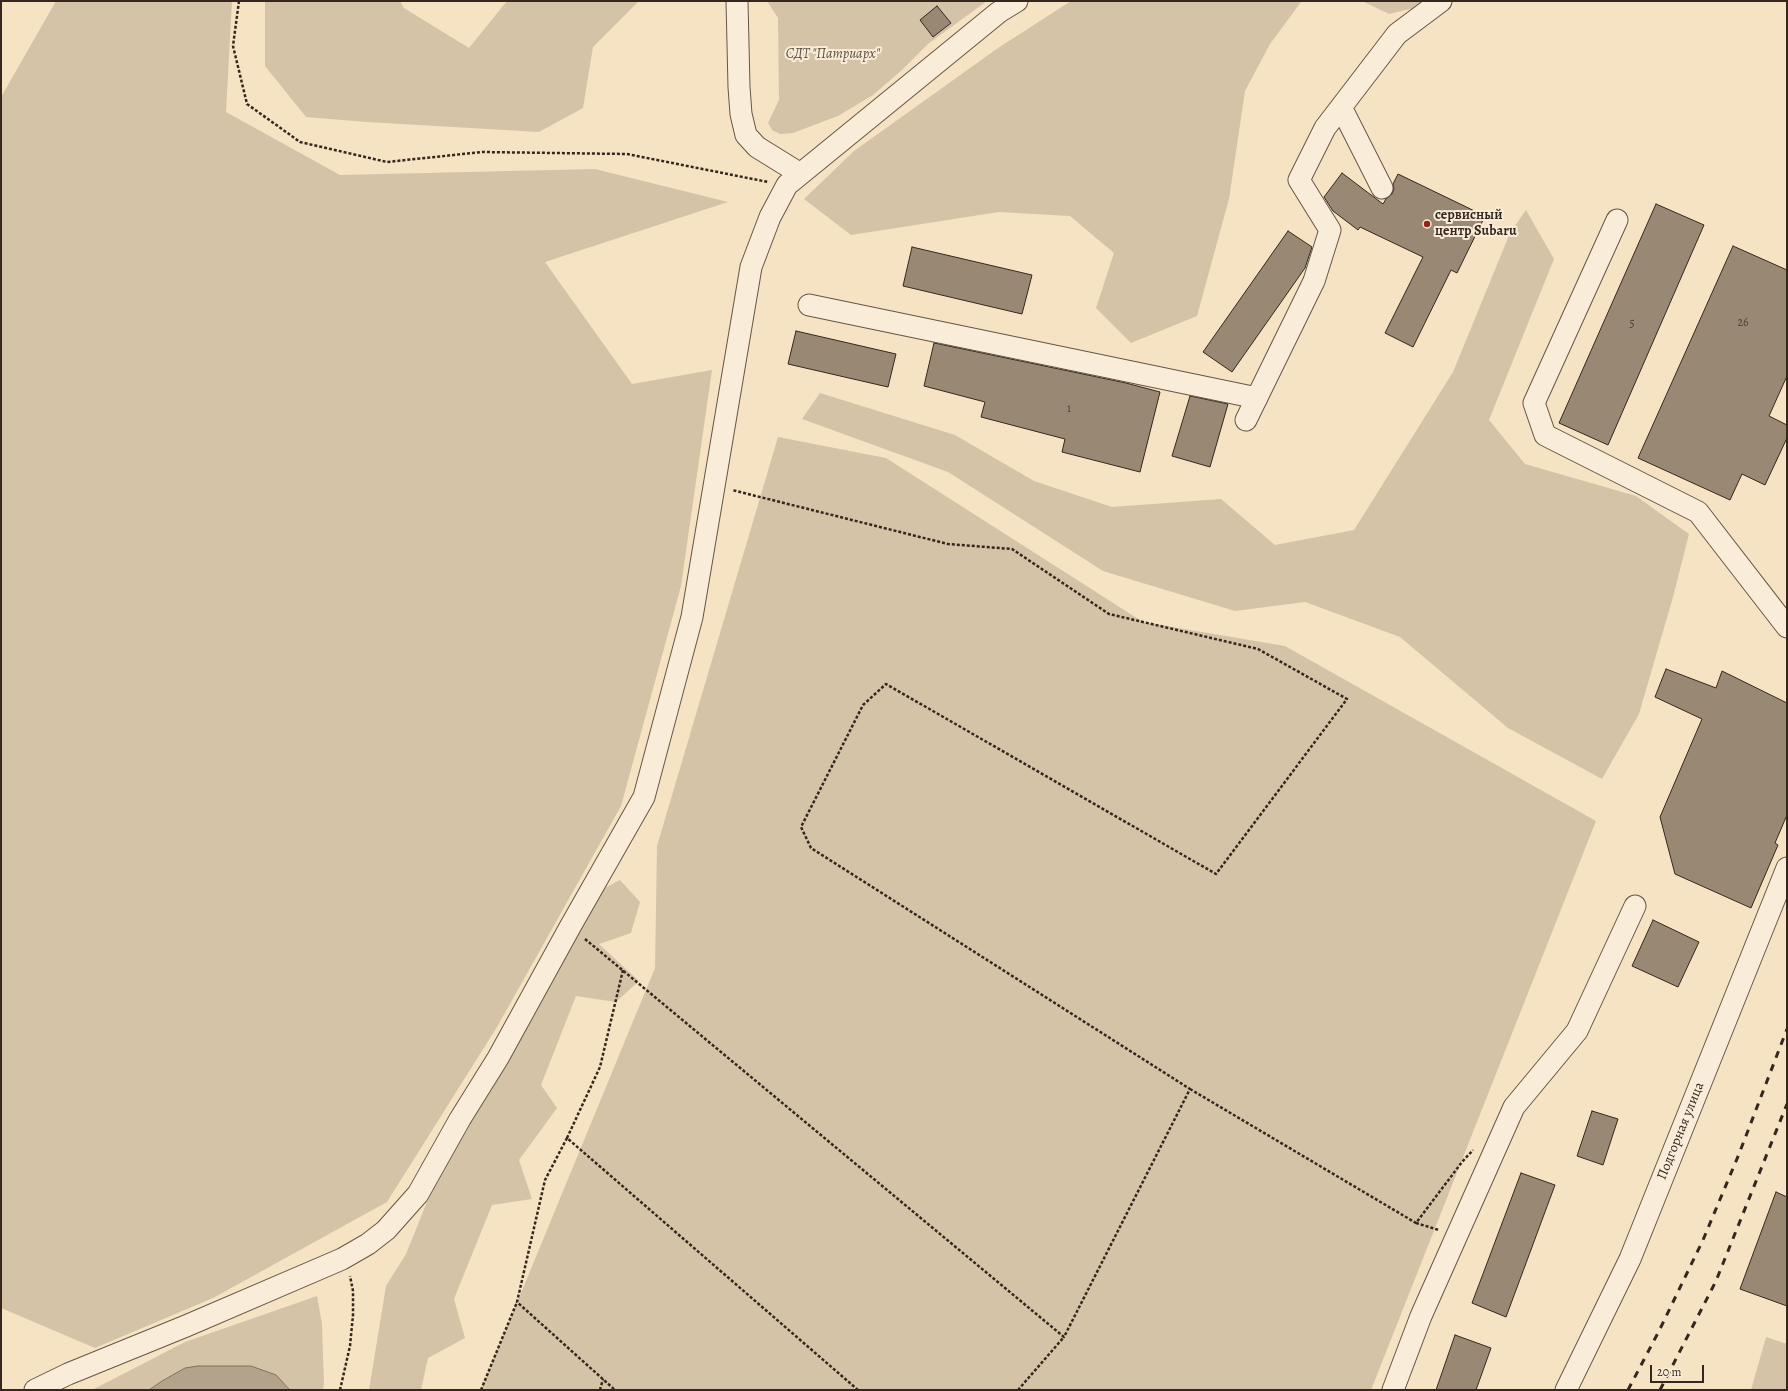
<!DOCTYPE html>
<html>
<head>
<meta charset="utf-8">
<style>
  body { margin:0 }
  #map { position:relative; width:1788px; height:1391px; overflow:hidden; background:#f6e3c4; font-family:Alegreya,serif }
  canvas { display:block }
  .frame { position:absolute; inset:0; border:2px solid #35271d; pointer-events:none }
  .scale { position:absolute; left:1650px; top:1365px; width:54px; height:18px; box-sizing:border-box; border:2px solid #35271d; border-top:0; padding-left:5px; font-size:12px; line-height:14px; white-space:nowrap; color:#35271d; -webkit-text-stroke:3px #f9edd9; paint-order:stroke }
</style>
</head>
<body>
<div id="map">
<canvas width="1788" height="1391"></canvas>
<div class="frame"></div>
<div class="scale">20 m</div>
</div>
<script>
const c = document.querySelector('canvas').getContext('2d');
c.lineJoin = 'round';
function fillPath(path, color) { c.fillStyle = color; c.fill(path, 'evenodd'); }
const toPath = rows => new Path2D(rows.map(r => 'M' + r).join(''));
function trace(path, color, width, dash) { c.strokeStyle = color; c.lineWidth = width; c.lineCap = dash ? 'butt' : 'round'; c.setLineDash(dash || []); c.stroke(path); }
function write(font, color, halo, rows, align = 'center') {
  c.font = font + ' Alegreya,serif'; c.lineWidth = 4; c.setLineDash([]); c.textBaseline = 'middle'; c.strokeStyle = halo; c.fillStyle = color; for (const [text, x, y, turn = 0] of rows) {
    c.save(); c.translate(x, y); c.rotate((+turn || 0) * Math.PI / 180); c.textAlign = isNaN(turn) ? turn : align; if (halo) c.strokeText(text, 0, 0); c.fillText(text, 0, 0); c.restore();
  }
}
const green = toPath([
  [56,1,232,1,226,112,340,175,595,169,728,202,545,262,632,384,712,370,681,586,621,806,497,1027,387,1202,213,1298,95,1348,1,1308,1,97],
  [265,1,400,1,404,8,469,48,507,1,639,1,593,47,583,108,539,132,367,122,306,117,265,66],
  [767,1,987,1,928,44,902,70,873,95,838,116,793,133,780,134,772,130,768,123,779,100,778,18],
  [1071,1,1304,1,1301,2,1270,44,1245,91,1229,199,1197,316,1131,343,1096,308,1114,253,1070,216,999,212,851,235,804,199,854,151,998,48],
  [1362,1,1427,1,1419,7,1389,14],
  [1526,210,1554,259,1489,420,1525,464,1636,496,1689,534,1673,597,1639,714,1602,779,1508,728,1400,637,1305,602,1235,611,1103,571,948,472,802,419,820,393,955,435,1034,481,1112,507,1221,499,1275,545,1354,530,1453,372,1510,233],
  [778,437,886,458,1143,622,1285,646,1596,821,1371,1390,481,1390,655,968,657,846],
  [620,880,640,902,631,933,599,944,639,981,616,1002,576,996,541,1085,557,1108,519,1160,532,1199,492,1205,454,1299,465,1338,428,1358,421,1390,369,1390,386,1286,406,1254,433,1187,599,891],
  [317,1296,322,1324,324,1384,323,1390,290,1390,285,1384,251,1366,198,1366,162,1381,149,1390,92,1390,185,1342],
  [1766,1337,1787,1344,1787,1390,1751,1390]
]);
const water = toPath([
  [198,1366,251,1366,276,1375,290,1390,149,1390,162,1381,185,1368,198,1366]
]);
const building = toPath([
  [937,6,951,23,933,37,920,20,937,6],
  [1342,173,1383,204,1386,199,1392,194,1394,189,1393,184,1398,174,1485,216,1457,273,1451,270,1413,347,1385,333,1423,257,1360,227,1358,230,1333,211,1324,197,1342,173],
  [1656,204,1704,225,1608,445,1559,423,1656,204],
  [1288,231,1312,247,1305,268,1232,372,1203,352,1288,231],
  [1733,246,1787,270,1787,376,1769,416,1787,425,1787,438,1765,485,1742,474,1730,500,1638,458,1733,246],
  [912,247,1032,275,1022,314,903,286,912,247],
  [796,331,896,354,888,387,788,364,796,331],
  [934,343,1126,383,1160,392,1140,472,1062,452,1065,439,981,417,985,402,924,386,934,343],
  [1190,396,1228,404,1210,467,1172,456,1190,396],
  [1666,669,1716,688,1722,671,1787,703,1787,815,1775,843,1778,845,1751,908,1675,874,1660,817,1702,719,1655,697,1666,669],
  [1653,920,1699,942,1678,987,1632,966,1653,920],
  [1592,1111,1618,1119,1603,1165,1577,1156,1592,1111],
  [1521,1173,1555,1185,1506,1317,1472,1303,1521,1173],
  [1776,1192,1787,1197,1787,1306,1740,1289,1776,1192],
  [1455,1335,1491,1348,1476,1390,1436,1390,1455,1335]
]);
const path = toPath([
  [239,1,233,46,247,104,300,142,387,162,482,152,627,154,768,182],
  [585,939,1064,1337,1190,1089,811,848,801,827,863,705,886,684,1216,874,1347,699,1258,649,1109,614,1012,549,948,544,732,490],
  [623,970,600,1067,567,1138,858,1390],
  [1190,1089,1416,1223,1462,1162,1473,1150],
  [567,1138,545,1180,517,1302,615,1390],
  [1416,1223,1439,1230],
  [340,1390,350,1346,353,1315,353,1291,350,1276],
  [481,1390,517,1302],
  [600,1390,603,1379],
  [1018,1390,1064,1337]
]);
const minor = toPath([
  [737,1,739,87,741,114,746,135,757,147,799,173],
  [1341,107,1382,188],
  [1617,220,1534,403,1545,435,1698,512,1787,627],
  [809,305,1257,398],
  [1246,420,1314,281,1330,230,1299,180,1325,128,1397,34,1441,1],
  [35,1390,68,1374,186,1326,342,1259,368,1244,386,1230,418,1194,460,1119,498,1058,570,927,644,797,692,617,751,267,770,217,787,185,999,12,1017,1],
  [1393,1390,1421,1316,1514,1107,1577,1031,1635,906],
  [1566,1390,1630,1259,1787,868]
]);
const rail = toPath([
  [1628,1390,1659,1331,1703,1240,1739,1154,1787,1029],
  [1660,1390,1716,1281,1787,1104]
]);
const markers = [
  [1427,224,4,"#8f2418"]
];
const numberNames = [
  ["26",1743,323],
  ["5",1632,324],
  ["1",1069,409]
];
const parkNames = [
  ["СДТ \"Патриарх\"",833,55]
];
const poiNames = [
  ["сервисный",1435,216],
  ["центр Subaru",1435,232]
];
const streetNames = [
  ["Подгорная улица",1681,1131,-68]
];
fillPath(green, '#d5c3a8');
fillPath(water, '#b4a38b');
trace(water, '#81715f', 1);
fillPath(building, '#998974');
trace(building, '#35271d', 1);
trace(minor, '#655647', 23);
trace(path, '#35271d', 2.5, [3, 2]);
trace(minor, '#f9edd9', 21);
trace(rail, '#35271d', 3, [7, 7]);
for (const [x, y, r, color] of markers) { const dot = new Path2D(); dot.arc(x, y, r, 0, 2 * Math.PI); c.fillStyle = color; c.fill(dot); trace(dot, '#f9edd9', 1.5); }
write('12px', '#4e4033', null, numberNames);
write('italic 14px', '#5d4e40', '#f9edd9', parkNames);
write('bold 14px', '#35271d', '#f9edd9', poiNames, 'left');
write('14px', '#35271d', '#f9edd9', streetNames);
</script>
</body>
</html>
